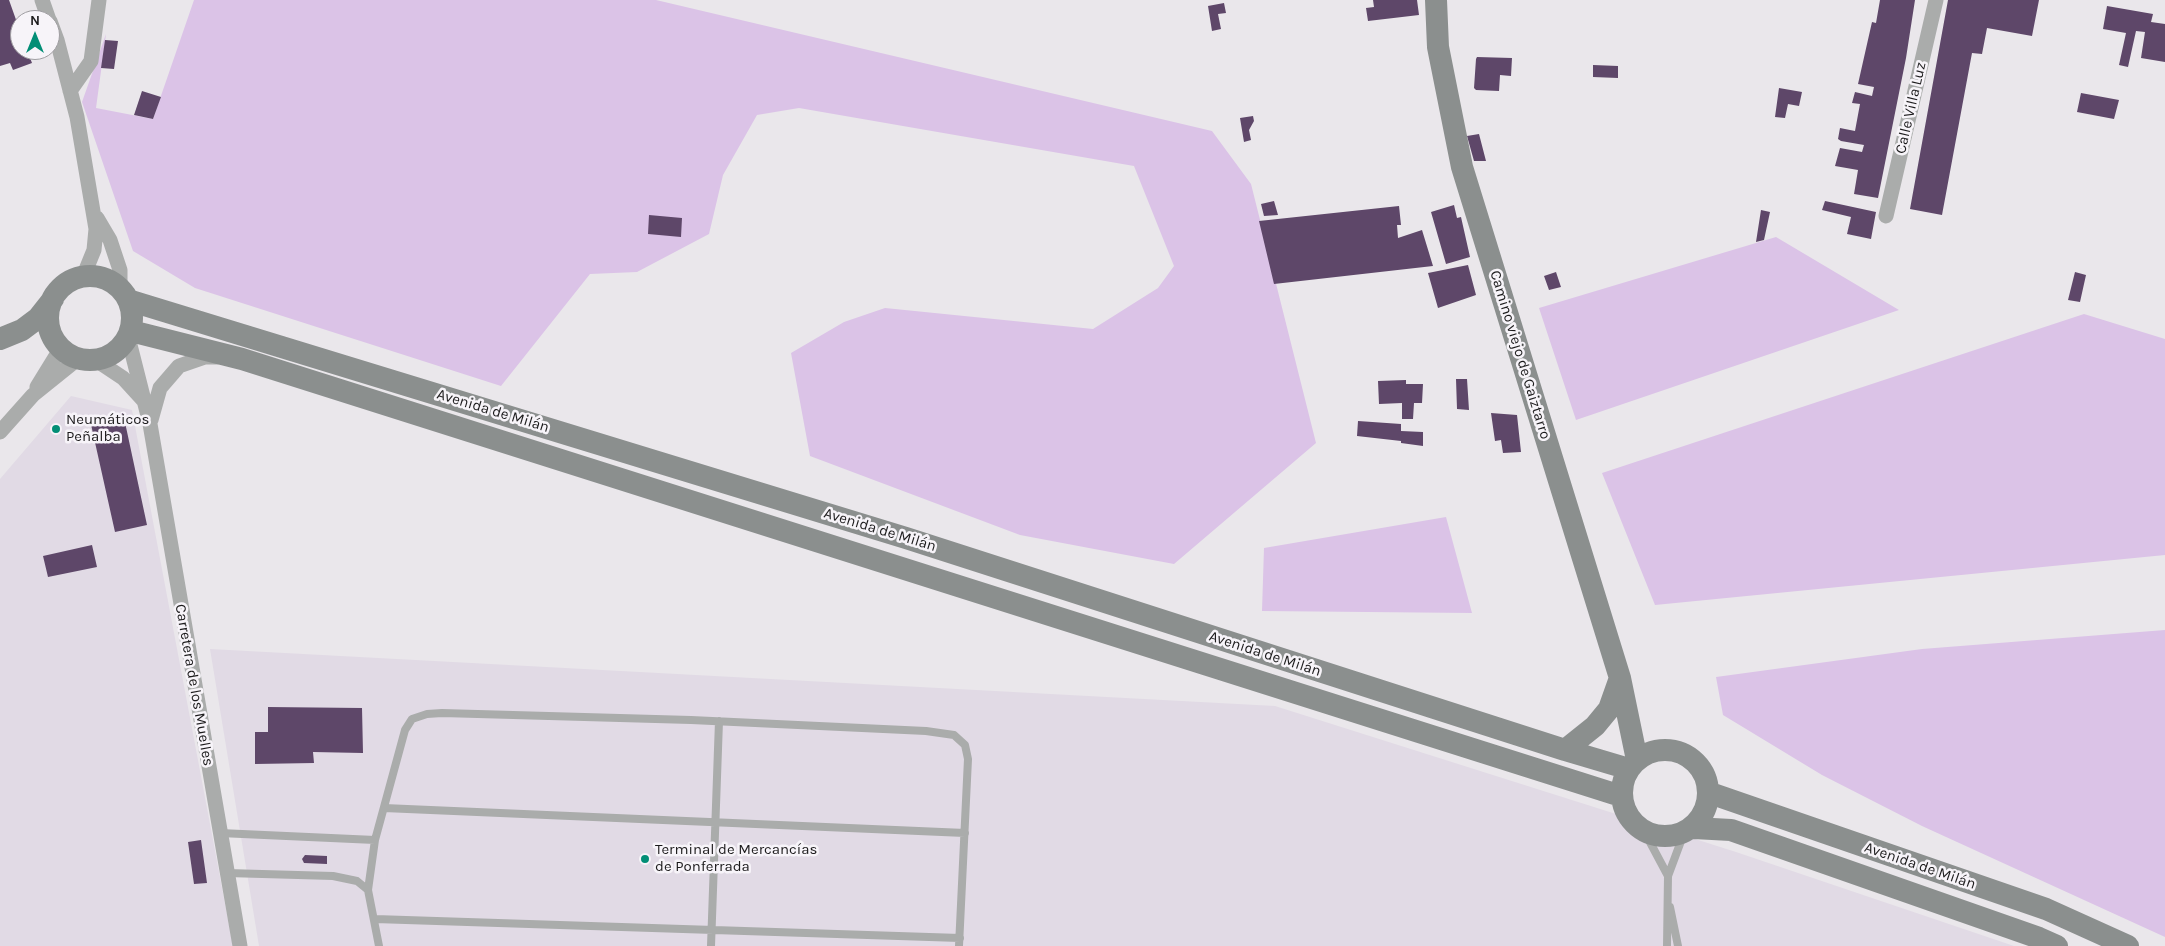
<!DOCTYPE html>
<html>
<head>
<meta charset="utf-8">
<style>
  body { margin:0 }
  #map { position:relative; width:2165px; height:946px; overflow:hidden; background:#eae7eb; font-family:Karla,sans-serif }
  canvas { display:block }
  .north { position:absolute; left:10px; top:10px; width:50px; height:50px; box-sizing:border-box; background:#f7f4f9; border:1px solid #9f9da1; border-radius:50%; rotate:0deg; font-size:14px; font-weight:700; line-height:20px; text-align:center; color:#1c1b1c }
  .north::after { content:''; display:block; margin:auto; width:18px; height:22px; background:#028e76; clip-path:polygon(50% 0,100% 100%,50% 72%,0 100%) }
</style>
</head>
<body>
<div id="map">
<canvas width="2165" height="946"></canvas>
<div class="north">N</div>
</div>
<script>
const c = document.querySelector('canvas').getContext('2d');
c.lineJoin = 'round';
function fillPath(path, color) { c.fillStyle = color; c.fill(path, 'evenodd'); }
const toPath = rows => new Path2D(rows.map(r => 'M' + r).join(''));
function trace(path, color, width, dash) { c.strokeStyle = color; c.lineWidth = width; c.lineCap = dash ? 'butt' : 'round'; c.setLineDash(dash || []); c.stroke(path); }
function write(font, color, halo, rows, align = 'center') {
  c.font = font + ' Karla,sans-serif'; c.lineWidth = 5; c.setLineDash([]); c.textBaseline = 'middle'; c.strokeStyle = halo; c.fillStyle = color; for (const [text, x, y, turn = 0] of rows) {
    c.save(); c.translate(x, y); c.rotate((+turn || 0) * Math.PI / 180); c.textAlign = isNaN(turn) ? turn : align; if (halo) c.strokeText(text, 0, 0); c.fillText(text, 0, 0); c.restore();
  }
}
const built = toPath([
  [71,396,132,410,233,946,0,946,0,479],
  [210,649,1275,706,1736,852,2014,946,259,946]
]);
const green = toPath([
  [194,0,656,0,1212,131,1251,184,1316,443,1174,564,1020,535,810,456,791,353,844,322,885,308,1093,329,1158,288,1174,266,1134,166,799,108,757,115,723,175,709,234,637,272,590,274,501,386,195,288,133,251,82,102,106,34,96,108,153,119],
  [1776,237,1899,310,1576,420,1539,308],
  [2084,314,2165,339,2165,555,1655,605,1602,473],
  [1446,517,1472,613,1262,611,1264,548],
  [2165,630,2165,937,1922,826,1822,775,1723,715,1716,677,1922,649]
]);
const building = toPath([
  [0,0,9,0,20,31,20,50,27,50,32,63,13,70,10,63,0,66],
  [1373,0,1417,0,1419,15,1368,21,1366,8,1374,7],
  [1880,0,1915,0,1906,58,1878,198,1854,194,1858,170,1835,166,1840,148,1862,152,1864,145,1841,141,1838,139,1840,128,1855,131,1860,104,1852,103,1855,92,1872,96,1874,87,1858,84,1872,22,1876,23],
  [1948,0,2039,0,2032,36,1987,28,1982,54,1972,53,1942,215,1910,209],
  [1224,3,1226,13,1218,14,1221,29,1212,31,1208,6],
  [2107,6,2153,14,2151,22,2165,24,2165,62,2141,58,2145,32,2136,31,2128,67,2119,65,2126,33,2103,29],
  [105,40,118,41,114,69,101,68],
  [1477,57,1512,58,1511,76,1500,75,1499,91,1476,90,1474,88,1476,59],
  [1593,65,1618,66,1618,78,1593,77],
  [1779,88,1802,92,1799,106,1788,104,1785,118,1775,117],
  [142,91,161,97,153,119,134,115],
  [2081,93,2119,100,2114,119,2077,112],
  [1253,116,1254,121,1249,130,1251,140,1244,142,1240,118],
  [1479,134,1486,161,1474,161,1467,136],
  [1274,201,1278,215,1264,216,1261,204],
  [1825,201,1876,212,1871,239,1847,234,1851,217,1822,210],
  [1454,205,1457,218,1461,217,1470,257,1446,264,1431,212],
  [1399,206,1401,225,1397,225,1398,238,1422,230,1433,266,1274,284,1259,221],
  [1761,210,1770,212,1764,240,1756,242],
  [649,215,682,218,681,237,648,234],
  [1468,265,1476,295,1438,308,1428,273],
  [1556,272,1561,287,1549,290,1544,276],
  [2075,272,2086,275,2080,302,2068,300],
  [1456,379,1467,379,1469,410,1457,409],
  [1406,380,1406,384,1423,384,1422,403,1414,403,1413,419,1402,419,1402,403,1379,404,1378,381],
  [123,413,147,525,115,532,90,420],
  [1491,413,1517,415,1521,452,1503,453,1501,440,1495,441],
  [1358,421,1401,424,1401,431,1423,432,1423,446,1401,443,1401,441,1357,436],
  [92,545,97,567,48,577,43,556],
  [268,707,362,708,363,753,313,752,314,763,255,764,255,732,268,732],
  [201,840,207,883,194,884,188,842],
  [305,855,327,856,327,864,304,863,302,859]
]);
const lane = toPath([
  [384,808,965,833],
  [1644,831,1668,876],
  [220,833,375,840,405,730,412,719,427,714,442,713,691,720,926,731,954,735,965,745,968,759,959,946],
  [227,873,333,876,357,881,368,890,379,946],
  [368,890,375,840],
  [1670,907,1678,946],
  [375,919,960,938],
  [711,946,719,721],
  [1667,946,1668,876,1684,833]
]);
const street = toPath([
  [42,0,49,20],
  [50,21,57,40,77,117,96,229,94,250,83,277],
  [70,91,91,61,99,0],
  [1886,216,1936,0],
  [97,218,110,240,120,270,120,289],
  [128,337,150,424,240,946],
  [96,360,123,378,144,401],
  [37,387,61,348],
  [151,420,160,388,179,366,205,357,217,357],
  [0,432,33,395,79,358]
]);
const secondary = toPath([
  [1436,0,1438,47,1462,167,1620,678,1637,760],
  '48 318a42 42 0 1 1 84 0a42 42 0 1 1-84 0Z',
  [128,300,906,538,1565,750,1629,769],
  [131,331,242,359,1621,796],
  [0,339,22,330,38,318,53,299],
  '1622 793a43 43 0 1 1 86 0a43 43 0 1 1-86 0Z',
  [1565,750,1595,726,1609,709,1620,678],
  [1710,793,2046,909,2128,946],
  [1694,828,1731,830,2039,938,2057,946]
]);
const markers = [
  [56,429,5,"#028e76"],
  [645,859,5,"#028e76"]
];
const streetNames = [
  ["Calle Villa Luz",1911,108,-77],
  ["Camino viejo de Gaiztarro",1520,355,73],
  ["Avenida de Milán",493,411,17],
  ["Avenida de Milán",880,530,17],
  ["Avenida de Milán",1265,654,18],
  ["Carretera de los Muelles",194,685,80],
  ["Avenida de Milán",1920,866,19]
];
const poiNames = [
  ["Neumáticos",66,420],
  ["Peñalba",66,437],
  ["Terminal de Mercancías",655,850],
  ["de Ponferrada",655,867]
];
fillPath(built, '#e1dae5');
fillPath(green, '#dbc3e7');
fillPath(building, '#5e4769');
trace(lane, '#aaacab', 8);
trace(street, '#aaacab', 15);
trace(secondary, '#8b8f8e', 22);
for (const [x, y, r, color] of markers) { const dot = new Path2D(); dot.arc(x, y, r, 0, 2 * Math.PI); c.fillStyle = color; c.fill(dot); trace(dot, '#f7f4f9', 2); }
write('15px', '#1c1b1c', '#f7f4f9', streetNames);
write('15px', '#1c1b1c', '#f7f4f9', poiNames, 'left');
</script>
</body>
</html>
